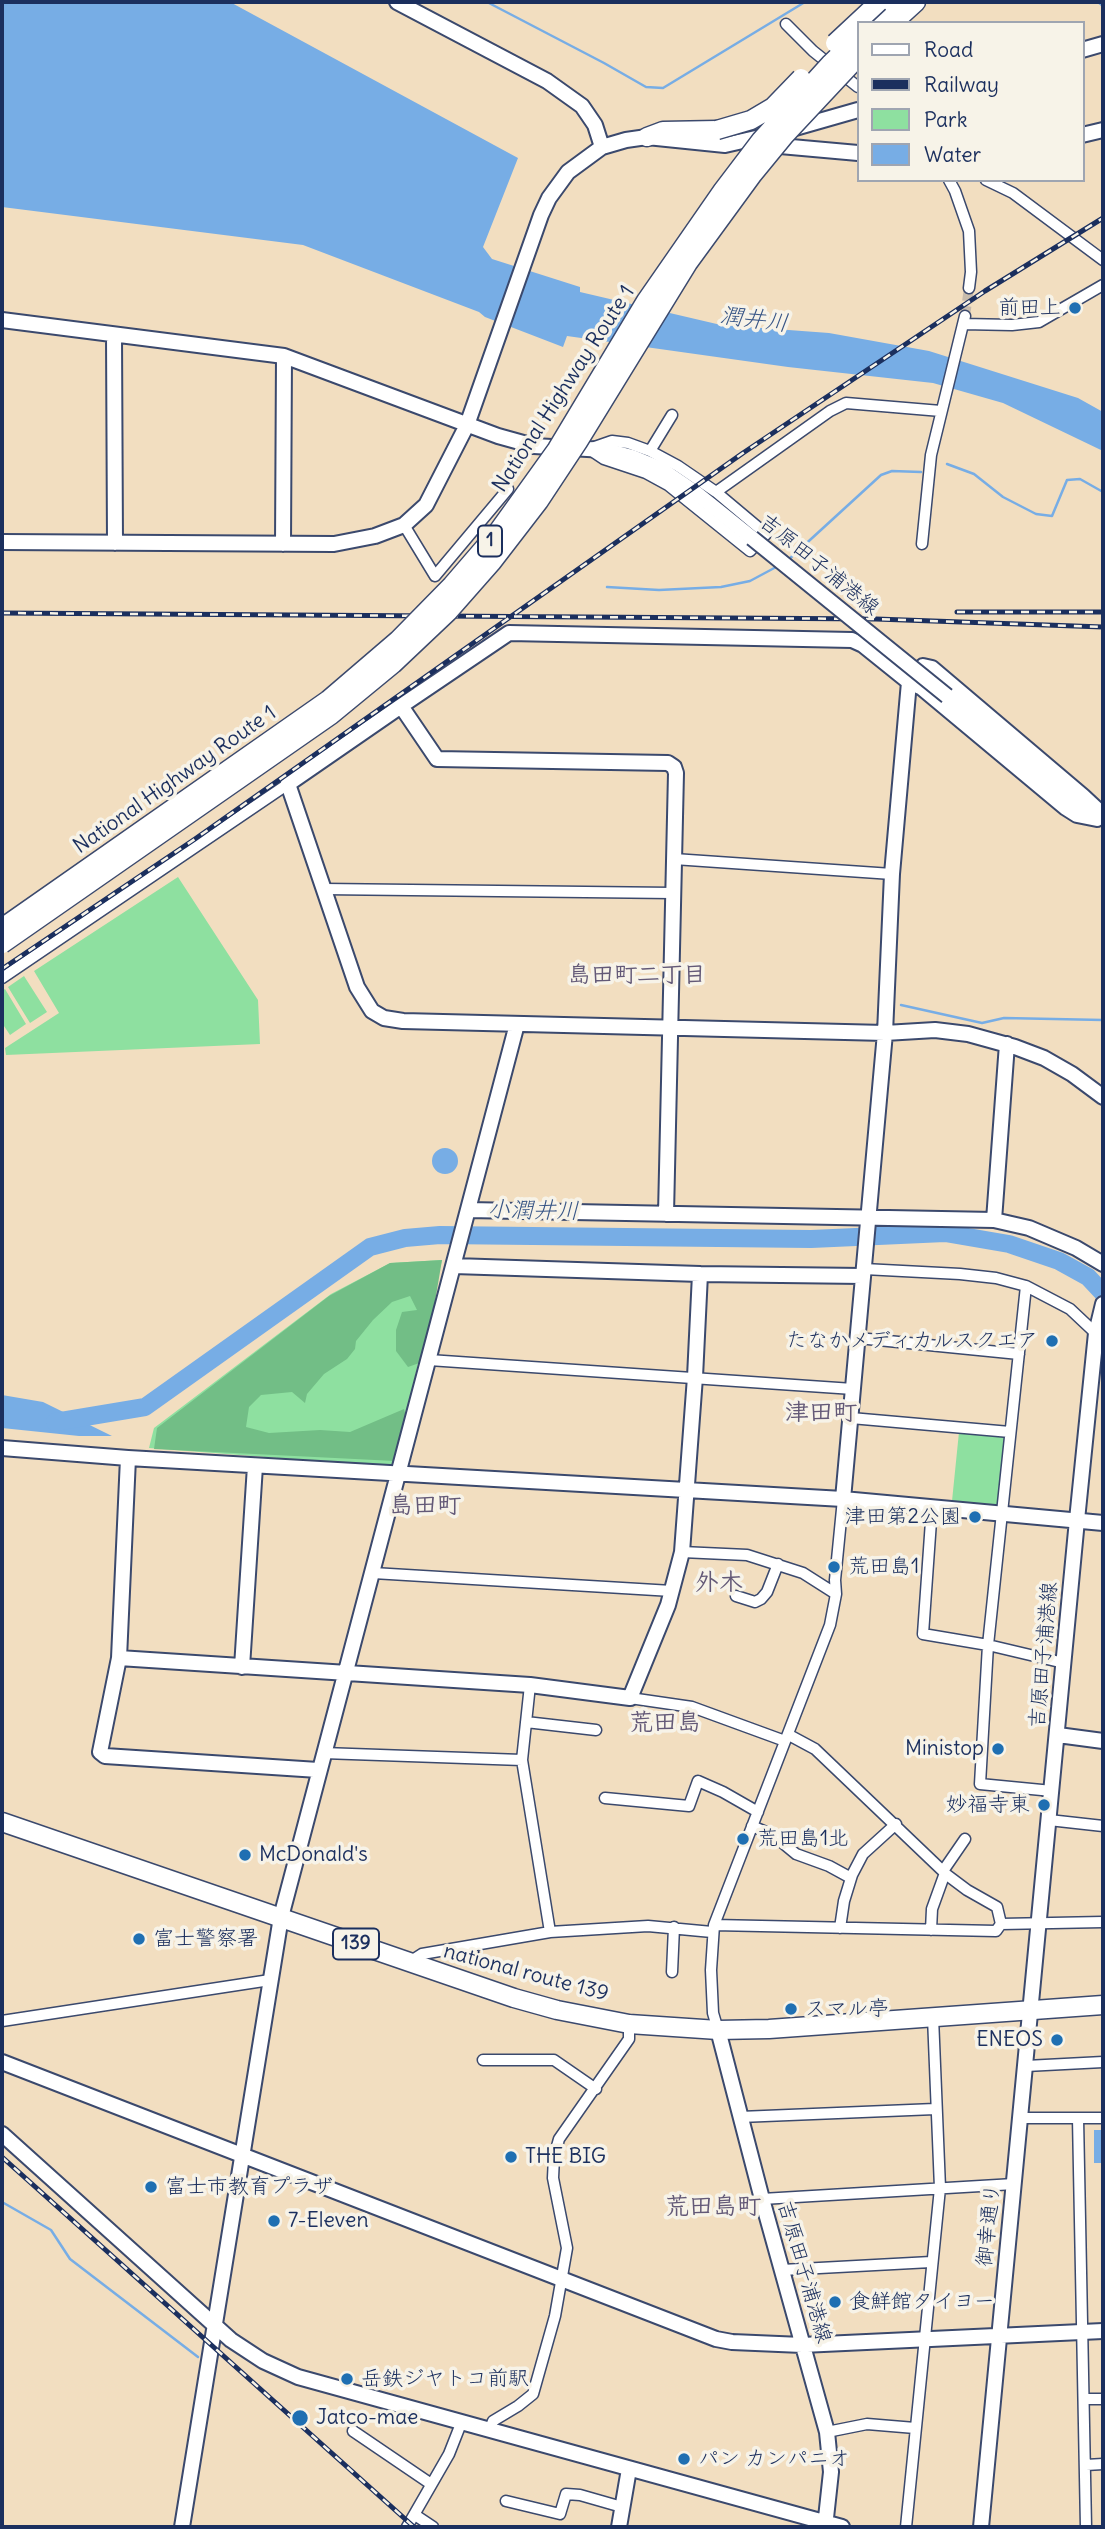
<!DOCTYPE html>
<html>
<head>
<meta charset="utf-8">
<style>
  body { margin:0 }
  #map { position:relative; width:1105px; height:2529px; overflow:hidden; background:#f2dec0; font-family:Delius,sans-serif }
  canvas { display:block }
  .frame { position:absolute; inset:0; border:4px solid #1b2f5e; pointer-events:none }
  .legend { position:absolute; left:857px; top:21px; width:228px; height:161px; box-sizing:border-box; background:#f7f3e8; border:2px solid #9fa5b1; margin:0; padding:9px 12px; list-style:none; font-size:21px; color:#1b2f5e }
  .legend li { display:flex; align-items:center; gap:14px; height:35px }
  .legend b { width:35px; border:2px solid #9fa5b1 }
</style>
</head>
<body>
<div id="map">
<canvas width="1105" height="2529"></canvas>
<div class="frame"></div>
<ul class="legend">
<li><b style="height:9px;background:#fff"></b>Road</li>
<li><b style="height:9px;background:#1b2f5e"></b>Railway</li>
<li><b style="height:19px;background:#8ee0a0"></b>Park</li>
<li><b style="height:19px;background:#77ade5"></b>Water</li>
</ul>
</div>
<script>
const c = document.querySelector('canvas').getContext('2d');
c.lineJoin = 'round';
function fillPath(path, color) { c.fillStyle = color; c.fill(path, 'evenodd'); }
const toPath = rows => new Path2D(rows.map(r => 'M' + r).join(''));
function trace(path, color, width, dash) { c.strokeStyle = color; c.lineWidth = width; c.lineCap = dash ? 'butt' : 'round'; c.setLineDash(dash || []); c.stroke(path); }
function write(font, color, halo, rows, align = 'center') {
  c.font = font + ' Delius,"Klee One",sans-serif'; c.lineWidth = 7; c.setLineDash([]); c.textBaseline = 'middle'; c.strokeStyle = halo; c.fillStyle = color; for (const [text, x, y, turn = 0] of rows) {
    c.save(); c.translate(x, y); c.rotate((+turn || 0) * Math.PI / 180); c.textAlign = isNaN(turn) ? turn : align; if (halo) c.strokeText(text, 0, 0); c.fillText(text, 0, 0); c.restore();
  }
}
const green = toPath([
  [178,877,258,1000,260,1044,6,1055,5,1048,59,1013,34,971],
  [24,976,47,1012,30,1023,8,987],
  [5,989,26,1024,10,1035,2,1023,2,991],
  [442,1260,394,1467,149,1448,154,1428,331,1294,390,1263],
  [959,1432,1007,1437,1000,1505,952,1501]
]);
const forest = toPath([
  [442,1260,425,1361,408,1367,396,1351,396,1330,402,1312,417,1310,410,1296,392,1302,373,1320,356,1341,355,1349,347,1359,324,1374,307,1394,305,1403,292,1392,261,1395,249,1407,246,1427,269,1433,320,1430,350,1432,404,1409,407,1421,395,1461,154,1449,157,1428,329,1296,390,1263]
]);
const water = toPath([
  [2,2,230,2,518,158,483,247,492,259,580,287,580,292,721,325,829,333,929,351,1078,398,1103,412,1103,451,1003,403,933,383,788,367,567,336,563,347,485,317,479,312,303,245,2,207],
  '432 1161a13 13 0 1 1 26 0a13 13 0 1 1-26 0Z',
  [2,1395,43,1402,112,1436,79,1436,2,1428],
  [1094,2130,1103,2130,1103,2163,1094,2163]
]);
const stream = toPath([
  [487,2,604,63,646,87,663,88,805,2],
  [1098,2,1103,6],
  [947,464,974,474,1003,497,1036,514,1052,516,1067,480,1080,479,1103,492],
  [787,561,881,475,892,471,921,472],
  [607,587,659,590,721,587,750,581,778,566],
  [901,1005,982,1023,1004,1018,1103,1020],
  [2,2202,51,2230,70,2259,198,2357]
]);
const river = toPath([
  [55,1422,145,1407,370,1247,405,1238,440,1235,811,1239,945,1233,1009,1244,1059,1261,1088,1277,1103,1293]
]);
const streetTunnel = toPath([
  [965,316,969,288]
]);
const street = toPath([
  [786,24,813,51,858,87],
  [949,180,955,191,969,231,971,272,969,288],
  [986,180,1013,193,1103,260],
  [963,324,1012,325,1039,322,1103,285],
  [612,441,628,443,650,451,678,466,716,492,766,534,750,551,668,485,646,473,604,459,589,449,612,441],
  [650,451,672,415],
  [716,492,830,411,846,403,941,411],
  [404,525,435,576,508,489],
  [922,544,931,455,965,316],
  [674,859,892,874],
  [323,889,673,893],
  [2,978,288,784],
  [864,1269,960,1274,996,1278,1026,1286,1070,1309,1103,1340],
  [1026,1286,988,1645,980,1784,1052,1791],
  [858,1338,1019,1354],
  [429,1360,853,1389],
  [851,1418,1010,1432],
  [932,1507,923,1634,988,1645,1064,1663],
  [682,1552,747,1555,803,1573,836,1594],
  [373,1573,672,1591],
  [736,1596,755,1602,761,1599,767,1592,778,1564],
  [530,1685,522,1760,550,1932],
  [630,1698,692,1707,785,1741],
  [526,1722,596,1730],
  [789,1735,815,1749,947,1875,967,1890,997,1907,1001,1924],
  [323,1753,522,1760],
  [605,1798,689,1806,698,1781,723,1792,758,1812],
  [1049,1820,1103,1826],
  [752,1826,773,1835,796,1854,829,1866,851,1878],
  [943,1871,965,1839],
  [714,1925,996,1931,1001,1924,1103,1922],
  [840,1928,844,1901,852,1875,863,1854,896,1824],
  [931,1930,932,1909,945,1873],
  [408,1963,422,1954,550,1932,648,1926,712,1932],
  [672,1972,674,1927],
  [2,2021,270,1980],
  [718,2030,713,2013,711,1970,714,1925,830,1625,836,1594,835,1580,843,1499],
  [483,2060,554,2060,596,2089],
  [1026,2066,1103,2062],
  [740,2117,935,2109],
  [1021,2118,1103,2118],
  [1078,2118,1086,2527],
  [762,2199,1014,2184],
  [782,2270,931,2262],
  [1085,2399,1103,2399],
  [490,2429,493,2421,518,2406,533,2394,555,2316,567,2248,553,2178,554,2157,559,2139,629,2039,629,2024],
  [353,2431,431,2484],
  [827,2432,867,2424,915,2428],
  [1086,2465,1103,2464],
  [506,2501,560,2514,566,2494,580,2495,622,2507],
  [415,2515,433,2527],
  [407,2527,449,2454,462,2421],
  [906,2527,940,2188,933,2017]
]);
const secondary = toPath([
  [397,2,547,81,582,106,595,125,602,147],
  [1082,50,1103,44],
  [788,130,858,110],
  [1082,135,1103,130],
  [769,145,858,153],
  [2,320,284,356,498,436,534,446,605,450,632,457,661,469,696,493,752,538],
  [114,335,115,543],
  [2,542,334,544,375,536,404,525,426,505,467,425,541,215,549,198,568,172,602,147,626,140,647,137,725,145,769,135],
  [283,544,284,356],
  [947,696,1086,811],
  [401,706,288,784,357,987,372,1011,384,1018,403,1021,885,1033,935,1030,968,1034,1015,1047,1044,1058,1072,1074,1103,1097],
  [468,1210,994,1220,1029,1228,1076,1248,1103,1264],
  [666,1214,676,773,674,767,668,763,437,759,401,706,509,633,852,640,863,645,909,682,922,688,1066,808,1077,815,1097,819],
  [994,1220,1007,1044],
  [454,1266,700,1274,863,1276],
  [2,1448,128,1458,843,1499,1103,1523],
  [128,1458,119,1658,100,1752,105,1756,318,1770],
  [843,1499,885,1033,892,874,909,682,923,666,932,668,1083,796,1098,810,1103,818],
  [119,1658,530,1685,630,1698,668,1605,682,1552,695,1377,700,1274],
  [242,1667,255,1466],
  [1058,1735,1103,1741],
  [718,2030,762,2199,827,2432,831,2472,825,2527],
  [2,2062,716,2339,732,2342,802,2345,1103,2331],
  [2,2134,231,2340,263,2361,298,2377,842,2527],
  [182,2527,281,1917,517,1024],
  [619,2527,629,2469],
  [981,2527,1077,1520,1096,1333,1103,1304]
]);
const highway = toPath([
  [874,23,896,2],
  [893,23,916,2],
  [647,137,663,131,717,130],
  [2,1822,514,1998,557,2010,629,2024,718,2030,769,2029,1103,2005]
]);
const rail = toPath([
  [957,612,1103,612],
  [2,613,876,619,1103,627],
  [2,969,195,839,743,453,985,291,1103,218],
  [2,2157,414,2527]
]);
const secondaryBridge = toPath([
  [752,538,947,696]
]);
const highwayBridge = toPath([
  [835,43,879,2],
  [717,130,751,120,773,107,801,78],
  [2,928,328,700,398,640,452,585,496,534,557,449,646,301,723,190,761,140,830,64,858,37],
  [2,944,331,715,393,664,448,612,492,562,539,501,578,442,688,263,753,174,785,135,858,57]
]);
const markers = [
  [1075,308,7,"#1f6fb2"],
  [1052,1341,7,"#1f6fb2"],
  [975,1517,7,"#1f6fb2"],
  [834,1567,7,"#1f6fb2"],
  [998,1749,7,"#1f6fb2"],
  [1044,1805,7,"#1f6fb2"],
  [743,1839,7,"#1f6fb2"],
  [245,1855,7,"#1f6fb2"],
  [139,1939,7,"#1f6fb2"],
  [791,2009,7,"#1f6fb2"],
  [1057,2040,7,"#1f6fb2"],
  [511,2157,7,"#1f6fb2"],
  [151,2187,7,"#1f6fb2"],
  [274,2221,7,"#1f6fb2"],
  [835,2302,7,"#1f6fb2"],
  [347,2379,7,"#1f6fb2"],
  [300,2418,9,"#1f6fb2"],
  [684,2459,7,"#1f6fb2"]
];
const shields = [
  [490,541,24],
  [356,1944,46]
];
const shieldNames = [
  ["1",490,541],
  ["139",356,1944]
];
const poiNames = [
  ["前田上",1061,308,"right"],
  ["たなかメディカルスクエア",1038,1341,"right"],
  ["津田第2公園",961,1517,"right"],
  ["荒田島1",848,1567],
  ["Ministop",984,1749,"right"],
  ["妙福寺東",1030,1805,"right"],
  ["荒田島1北",757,1839],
  ["McDonald's",259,1855],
  ["富士警察署",153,1939],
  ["スマル亭",805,2009],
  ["ENEOS",1043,2040,"right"],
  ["THE BIG",525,2157],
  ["富士市教育プラザ",165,2187],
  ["7-Eleven",288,2221],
  ["食鮮館タイヨー",849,2302],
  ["岳鉄ジヤトコ前駅",361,2379],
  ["Jatco-mae",316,2418],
  ["パン カンパニオ",698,2459]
];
const streetNames = [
  ["National Highway Route 1",564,389,-57],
  ["吉原田子浦港線",819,565,39],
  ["National Highway Route 1",175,780,-35],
  ["吉原田子浦港線",1044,1655,-85],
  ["national route 139",526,1973,15],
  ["御幸通り",989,2225,-84],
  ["吉原田子浦港線",804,2272,74]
];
const waterNames = [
  ["潤井川",754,320,7],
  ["小潤井川",533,1211,1]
];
const neighbourhoodNames = [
  ["島田町二丁目",637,975]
];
const quarterNames = [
  ["津田町",821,1413],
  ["島田町",425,1506],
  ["外木",719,1583],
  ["荒田島",665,1723],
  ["荒田島町",713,2207]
];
fillPath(green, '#8ee0a0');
fillPath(forest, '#72be86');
fillPath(water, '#77ade5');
trace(stream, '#77ade5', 2.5);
trace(river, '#77ade5', 18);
trace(streetTunnel, '#c7bbac', 10, [10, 5]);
trace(street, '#3b496d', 13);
trace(secondary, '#3b496d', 18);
trace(highway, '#3b496d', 21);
trace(street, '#fff', 10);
trace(secondary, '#fff', 14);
trace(highway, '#fff', 18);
trace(rail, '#1b2f5e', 5);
trace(rail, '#f7f3e8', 2.5, [8]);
trace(secondaryBridge, '#3b496d', 18, []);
trace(highwayBridge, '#3b496d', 21, []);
trace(secondaryBridge, '#fff', 14);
trace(highwayBridge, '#fff', 18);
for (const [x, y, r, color] of markers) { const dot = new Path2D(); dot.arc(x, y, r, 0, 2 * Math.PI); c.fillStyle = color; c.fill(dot); trace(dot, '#f7f3e8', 2.5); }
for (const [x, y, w] of shields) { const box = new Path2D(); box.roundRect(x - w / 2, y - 15.5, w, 31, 5); c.fillStyle = '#f7f3e8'; c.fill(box); trace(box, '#1b2f5e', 2); }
write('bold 19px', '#1b2f5e', null, shieldNames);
write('21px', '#1b2f5e', '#f7f3e8', poiNames, 'left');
write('21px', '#1b2f5e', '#f7f3e8', streetNames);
write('italic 23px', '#375586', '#f7f3e8', waterNames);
write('bold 23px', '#635977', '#f7f3e8', neighbourhoodNames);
write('bold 24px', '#635977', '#f7f3e8', quarterNames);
</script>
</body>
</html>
